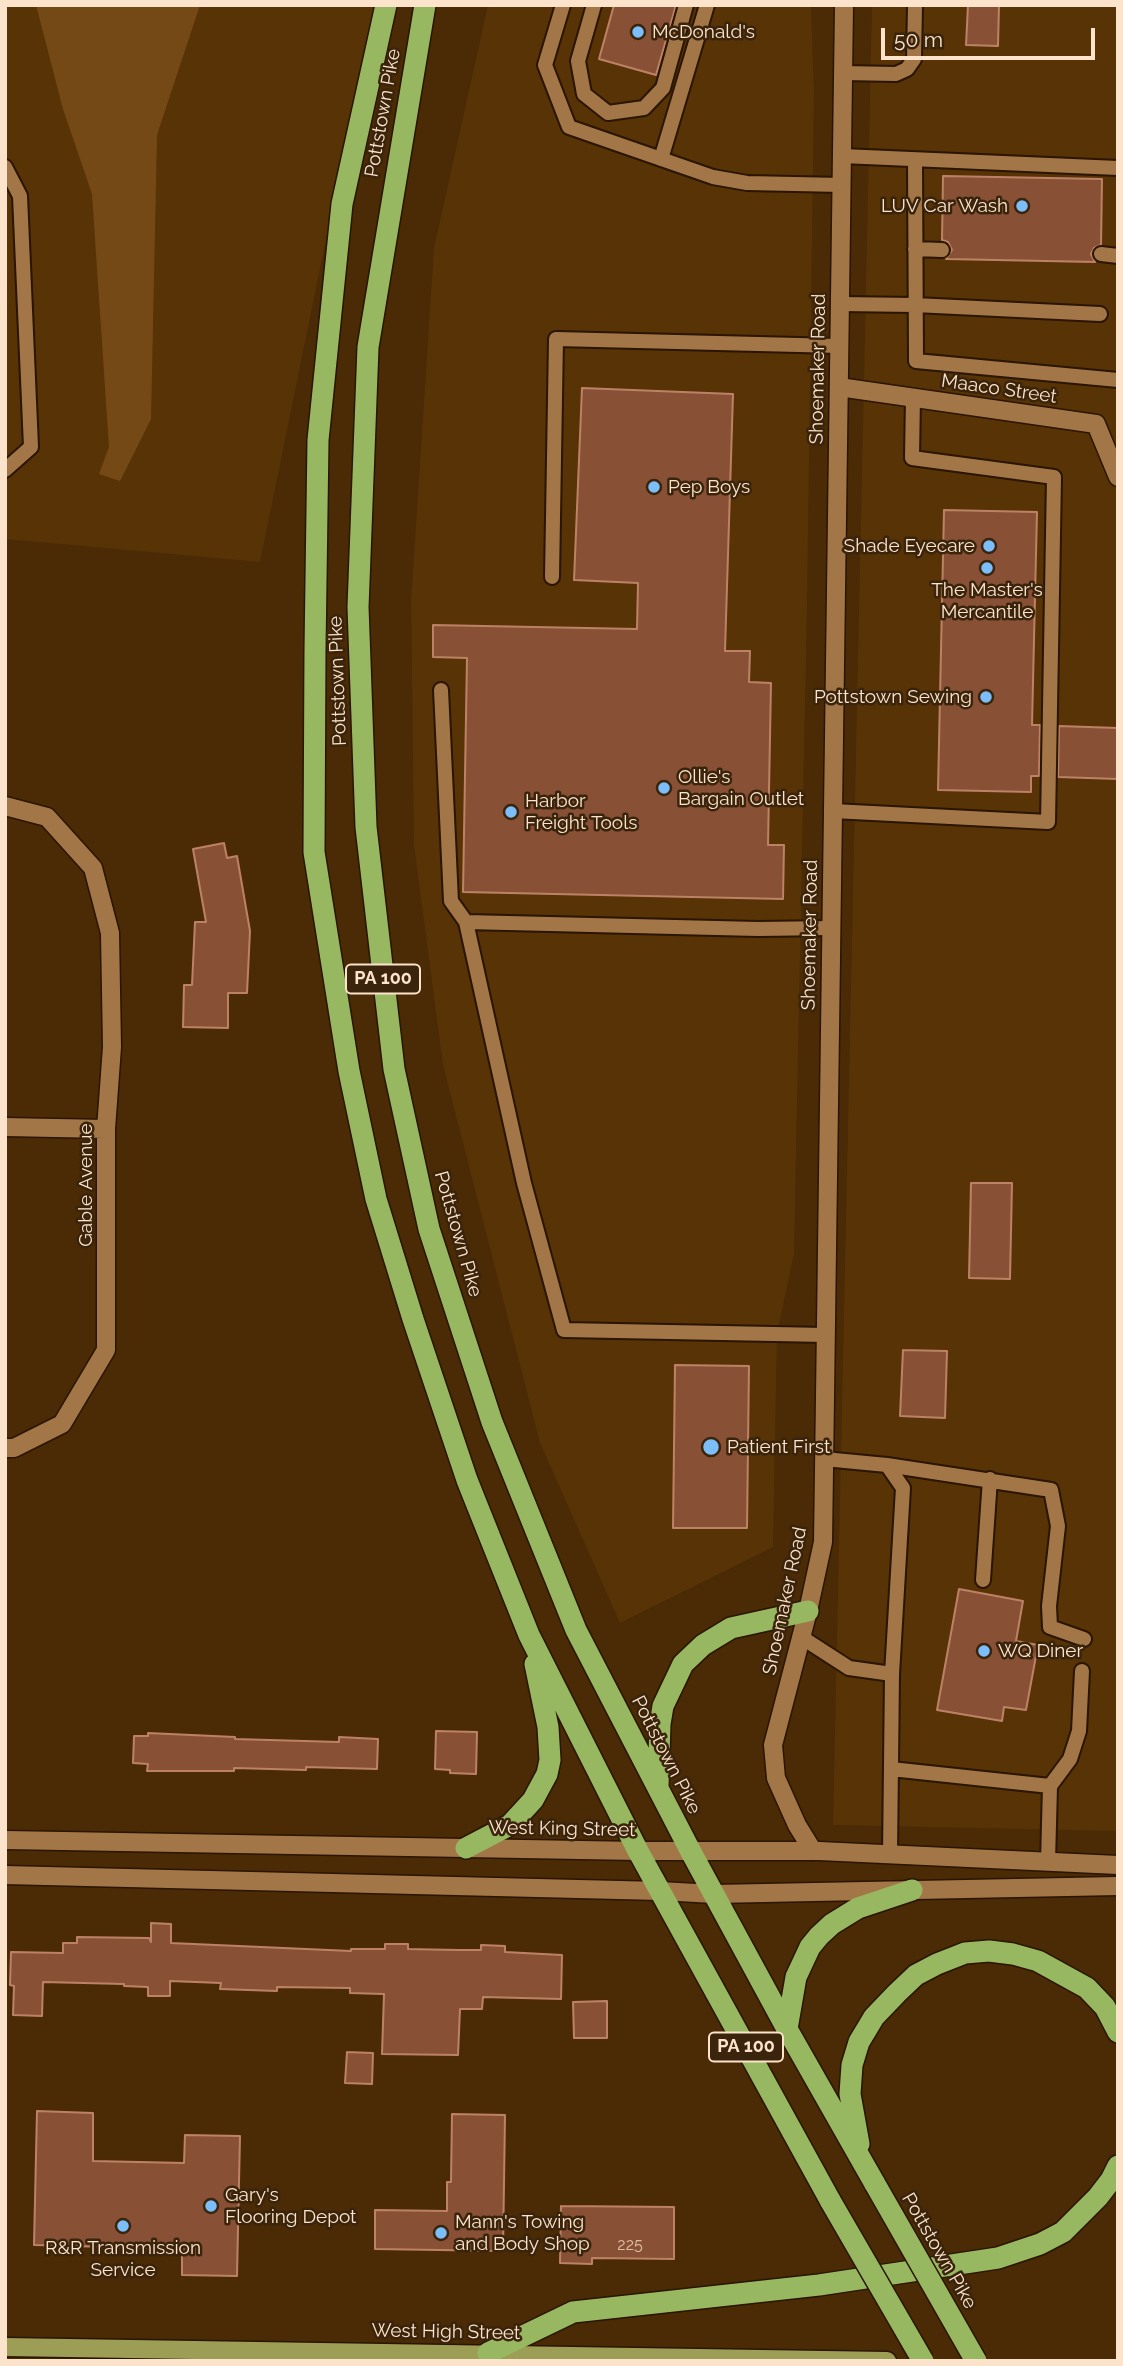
<!DOCTYPE html>
<html>
<head>
<meta charset="utf-8">
<style>
  body { margin:0 }
  #map { position:relative; width:1123px; height:2366px; overflow:hidden; background:#4a2b05; font-family:Raleway,sans-serif }
  canvas { display:block }
  .frame { position:absolute; inset:0; border:7px solid #fce3cb; pointer-events:none }
  .scale { position:absolute; left:881px; top:28px; width:214px; height:32px; box-sizing:border-box; border:4px solid #fce3cb; border-top:0; padding-left:9px; font-size:21px; line-height:24px; white-space:nowrap; color:#fce3cb; -webkit-text-stroke:5px #3a240b; paint-order:stroke }
</style>
</head>
<body>
<div id="map">
<canvas width="1123" height="2366"></canvas>
<div class="frame"></div>
<div class="scale">50 m</div>
</div>
<script>
const c = document.querySelector('canvas').getContext('2d');
c.lineJoin = 'round';
function fillPath(path, color) { c.fillStyle = color; c.fill(path, 'evenodd'); }
const toPath = rows => new Path2D(rows.map(r => 'M' + r).join(''));
function trace(path, color, width, dash) { c.strokeStyle = color; c.lineWidth = width; c.lineCap = dash ? 'butt' : 'round'; c.setLineDash(dash || []); c.stroke(path); }
function write(font, color, halo, rows, align = 'center') {
  c.font = font + ' Raleway,sans-serif'; c.lineWidth = 5; c.setLineDash([]); c.textBaseline = 'middle'; c.strokeStyle = halo; c.fillStyle = color; for (const [text, x, y, turn = 0] of rows) {
    c.save(); c.translate(x, y); c.rotate((+turn || 0) * Math.PI / 180); c.textAlign = isNaN(turn) ? turn : align; if (halo) c.strokeText(text, 0, 0); c.fillText(text, 0, 0); c.restore();
  }
}
const built = toPath([
  [5,5,374,5,260,562,5,539],
  [488,5,811,5,814,94,807,607,794,1254,777,1334,773,1547,620,1623,540,1443,443,1065,414,845,411,601,434,248],
  [872,5,1118,5,1118,1831,833,1825]
]);
const green = toPath([
  [36,5,200,5,157,135,151,419,120,481,99,474,109,447,92,194,63,109]
]);
const building = toPath([
  [614,5,676,5,656,75,599,59,614,5],
  [968,5,999,5,998,46,966,45,968,5],
  [943,176,1102,179,1101,245,1094,248,1091,254,1095,262,946,259,952,250,948,242,942,240,943,176],
  [582,388,733,394,725,651,750,651,749,682,771,683,768,845,784,845,783,899,463,892,467,658,433,657,433,625,637,629,638,583,574,580,582,388],
  [944,510,1037,512,1032,725,1040,725,1039,776,1031,776,1031,792,938,790,944,510],
  [1059,726,1118,728,1118,779,1058,777,1059,726],
  [224,843,227,858,237,856,250,931,247,993,228,993,228,1028,183,1027,184,985,192,985,195,922,206,922,193,849,224,843],
  [971,1183,1012,1183,1010,1279,969,1278,971,1183],
  [903,1350,947,1351,945,1418,900,1416,903,1350],
  [675,1365,749,1366,747,1528,673,1528,675,1365],
  [959,1589,1023,1601,1016,1641,1038,1645,1026,1710,1004,1707,1002,1721,937,1710,959,1589],
  [436,1731,477,1732,476,1774,450,1773,450,1770,435,1769,436,1731],
  [148,1733,235,1737,235,1739,339,1742,339,1737,378,1739,377,1769,306,1767,306,1770,234,1768,234,1771,147,1771,148,1764,133,1763,134,1736,148,1736,148,1733],
  [151,1923,171,1924,171,1943,351,1951,351,1949,385,1949,385,1944,408,1944,408,1949,458,1950,481,1950,481,1945,505,1946,505,1952,562,1955,561,1999,483,1997,482,2009,460,2009,458,2055,382,2054,384,1994,350,1993,350,1988,277,1987,277,1991,220,1989,221,1983,170,1981,170,1996,148,1996,148,1987,124,1986,124,1984,43,1982,42,2016,13,2015,14,1986,10,1985,11,1952,63,1953,63,1943,77,1943,77,1937,149,1938,151,1942,151,1923],
  [607,2001,607,2038,574,2038,573,2002,607,2001],
  [347,2052,373,2053,372,2084,345,2083,347,2052],
  [37,2111,93,2113,93,2161,184,2163,185,2135,240,2136,237,2276,182,2275,182,2249,34,2245,37,2111],
  [452,2114,505,2115,503,2251,375,2249,375,2210,447,2211,447,2182,451,2182,452,2114],
  [561,2206,674,2207,674,2259,592,2258,592,2264,560,2263,561,2206]
]);
const lane = toPath([
  [563,5,545,65,569,127,713,177,747,183,842,185],
  [594,5,578,61,584,94,608,113,644,108,663,88,686,5],
  [843,73,896,74,907,69,914,59,915,5],
  [842,156,1118,168],
  [661,159,707,5],
  [915,161,916,361,1118,380],
  [5,167,20,196,31,447,5,470],
  [915,249,942,250],
  [1101,254,1118,256],
  [840,304,915,305,1100,314],
  [552,577,556,339,839,346],
  [441,690,451,901,466,922],
  [833,811,1048,822,1054,477,912,458,913,397],
  [826,1335,564,1330,524,1183,466,922,758,929,831,928],
  [824,1459,887,1465,903,1488,892,1674,890,1855],
  [887,1465,1051,1490,1058,1526,1049,1606,1050,1627,1084,1639],
  [983,1580,990,1479],
  [801,1637,849,1668,892,1674],
  [891,1769,1050,1786],
  [1048,1862,1050,1786,1070,1759,1079,1731,1082,1671]
]);
const street = toPath([
  [839,387,1096,424,1118,477],
  [5,806,47,817,93,868,110,933,112,1047,106,1129,106,1350,62,1424,14,1448,5,1448],
  [5,1127,106,1129],
  [5,1840,638,1851],
  [813,1851,797,1825,776,1778,773,1745,808,1611,823,1542,844,5],
  [5,1875,660,1891]
]);
const secondary = toPath([
  [638,1851,819,1851,1118,1865],
  [660,1891,714,1894,1118,1886]
]);
const primary = toPath([
  [5,2347,887,2361]
]);
const highway = toPath([
  [386,5,342,204,318,440,315,650,314,852,349,1071,376,1199,413,1319,467,1480,529,1635,638,1851,831,2202],
  [425,5,368,347,358,607,366,827,394,1069,429,1229,492,1422,576,1630,691,1852,787,2029,875,2184],
  [658,1787,660,1724,663,1706,683,1664,703,1645,731,1628,808,1611],
  [466,1848,510,1825,533,1800,547,1774,550,1760,548,1727,535,1664],
  [787,2029,796,1977,810,1947,819,1936,832,1924,858,1908,912,1890],
  [859,2144,850,2094,852,2065,859,2042,874,2017,897,1993,916,1975,937,1964,965,1953,989,1951,1013,1954,1038,1961,1087,1988,1105,2007,1118,2032],
  [488,2353,573,2312,819,2285,998,2258,1040,2244,1063,2232,1098,2197,1111,2180,1118,2166]
]);
const highwayBridge = toPath([
  [875,2184,976,2361],
  [831,2202,923,2361]
]);
const markers = [
  [638,32,7,"#7bbef9"],
  [1022,206,7,"#7bbef9"],
  [654,487,7,"#7bbef9"],
  [989,546,7,"#7bbef9"],
  [987,568,7,"#7bbef9"],
  [986,697,7,"#7bbef9"],
  [664,788,7,"#7bbef9"],
  [511,812,7,"#7bbef9"],
  [711,1447,9,"#7bbef9"],
  [984,1651,7,"#7bbef9"],
  [211,2206,7,"#7bbef9"],
  [123,2226,7,"#7bbef9"],
  [441,2233,7,"#7bbef9"]
];
const numberNames = [
  ["225",630,2245]
];
const shields = [
  [383,979,74],
  [746,2047,74]
];
const shieldNames = [
  ["PA 100",383,979],
  ["PA 100",746,2047]
];
const poiNames = [
  ["McDonald's",652,32],
  ["LUV Car Wash",1008,206,"right"],
  ["Pep Boys",668,487],
  ["Shade Eyecare",975,546,"right"],
  ["The Master's",987,590,"center"],
  ["Mercantile",987,612,"center"],
  ["Pottstown Sewing",972,697,"right"],
  ["Ollie's",678,777],
  ["Bargain Outlet",678,799],
  ["Harbor",525,801],
  ["Freight Tools",525,823],
  ["Patient First",727,1447],
  ["WQ Diner",998,1651],
  ["Gary's",225,2195],
  ["Flooring Depot",225,2217],
  ["Mann's Towing",455,2222],
  ["and Body Shop",455,2244],
  ["R&R Transmission",123,2248,"center"],
  ["Service",123,2270,"center"]
];
const streetNames = [
  ["Pottstown Pike",383,113,-80],
  ["Shoemaker Road",818,369,-89],
  ["Maaco Street",999,389,8],
  ["Pottstown Pike",338,681,-92],
  ["Shoemaker Road",810,935,-89],
  ["Gable Avenue",86,1185,-90],
  ["Pottstown Pike",458,1234,74],
  ["Shoemaker Road",785,1601,-78],
  ["Pottstown Pike",666,1755,63],
  ["West King Street",562,1829,1],
  ["Pottstown Pike",939,2251,60],
  ["West High Street",446,2332,1]
];
fillPath(built, '#573306');
fillPath(green, '#754915');
fillPath(building, '#885136');
trace(building, '#bd8266', 2);
trace(lane, '#2a1500', 18);
trace(street, '#2a1500', 21);
trace(secondary, '#2a1500', 21);
trace(primary, '#2a1500', 21);
trace(highway, '#2a1500', 24);
trace(lane, '#a37648', 14);
trace(street, '#a37648', 18);
trace(secondary, '#a37648', 18);
trace(primary, '#9c9e56', 18);
trace(highway, '#97b860', 21);
trace(highwayBridge, '#2a1500', 24, []);
trace(highwayBridge, '#97b860', 21);
for (const [x, y, r, color] of markers) { const dot = new Path2D(); dot.arc(x, y, r, 0, 2 * Math.PI); c.fillStyle = color; c.fill(dot); trace(dot, '#3a240b', 2.5); }
write('16px', '#dfbea6', null, numberNames);
for (const [x, y, w] of shields) { const box = new Path2D(); box.roundRect(x - w / 2, y - 14.5, w, 29, 5); c.fillStyle = '#3a240b'; c.fill(box); trace(box, '#fce3cb', 2); }
write('bold 18px', '#fce3cb', null, shieldNames);
write('19px', '#fce3cb', '#3a240b', poiNames, 'left');
write('19px', '#fce3cb', '#3a240b', streetNames);
</script>
</body>
</html>
